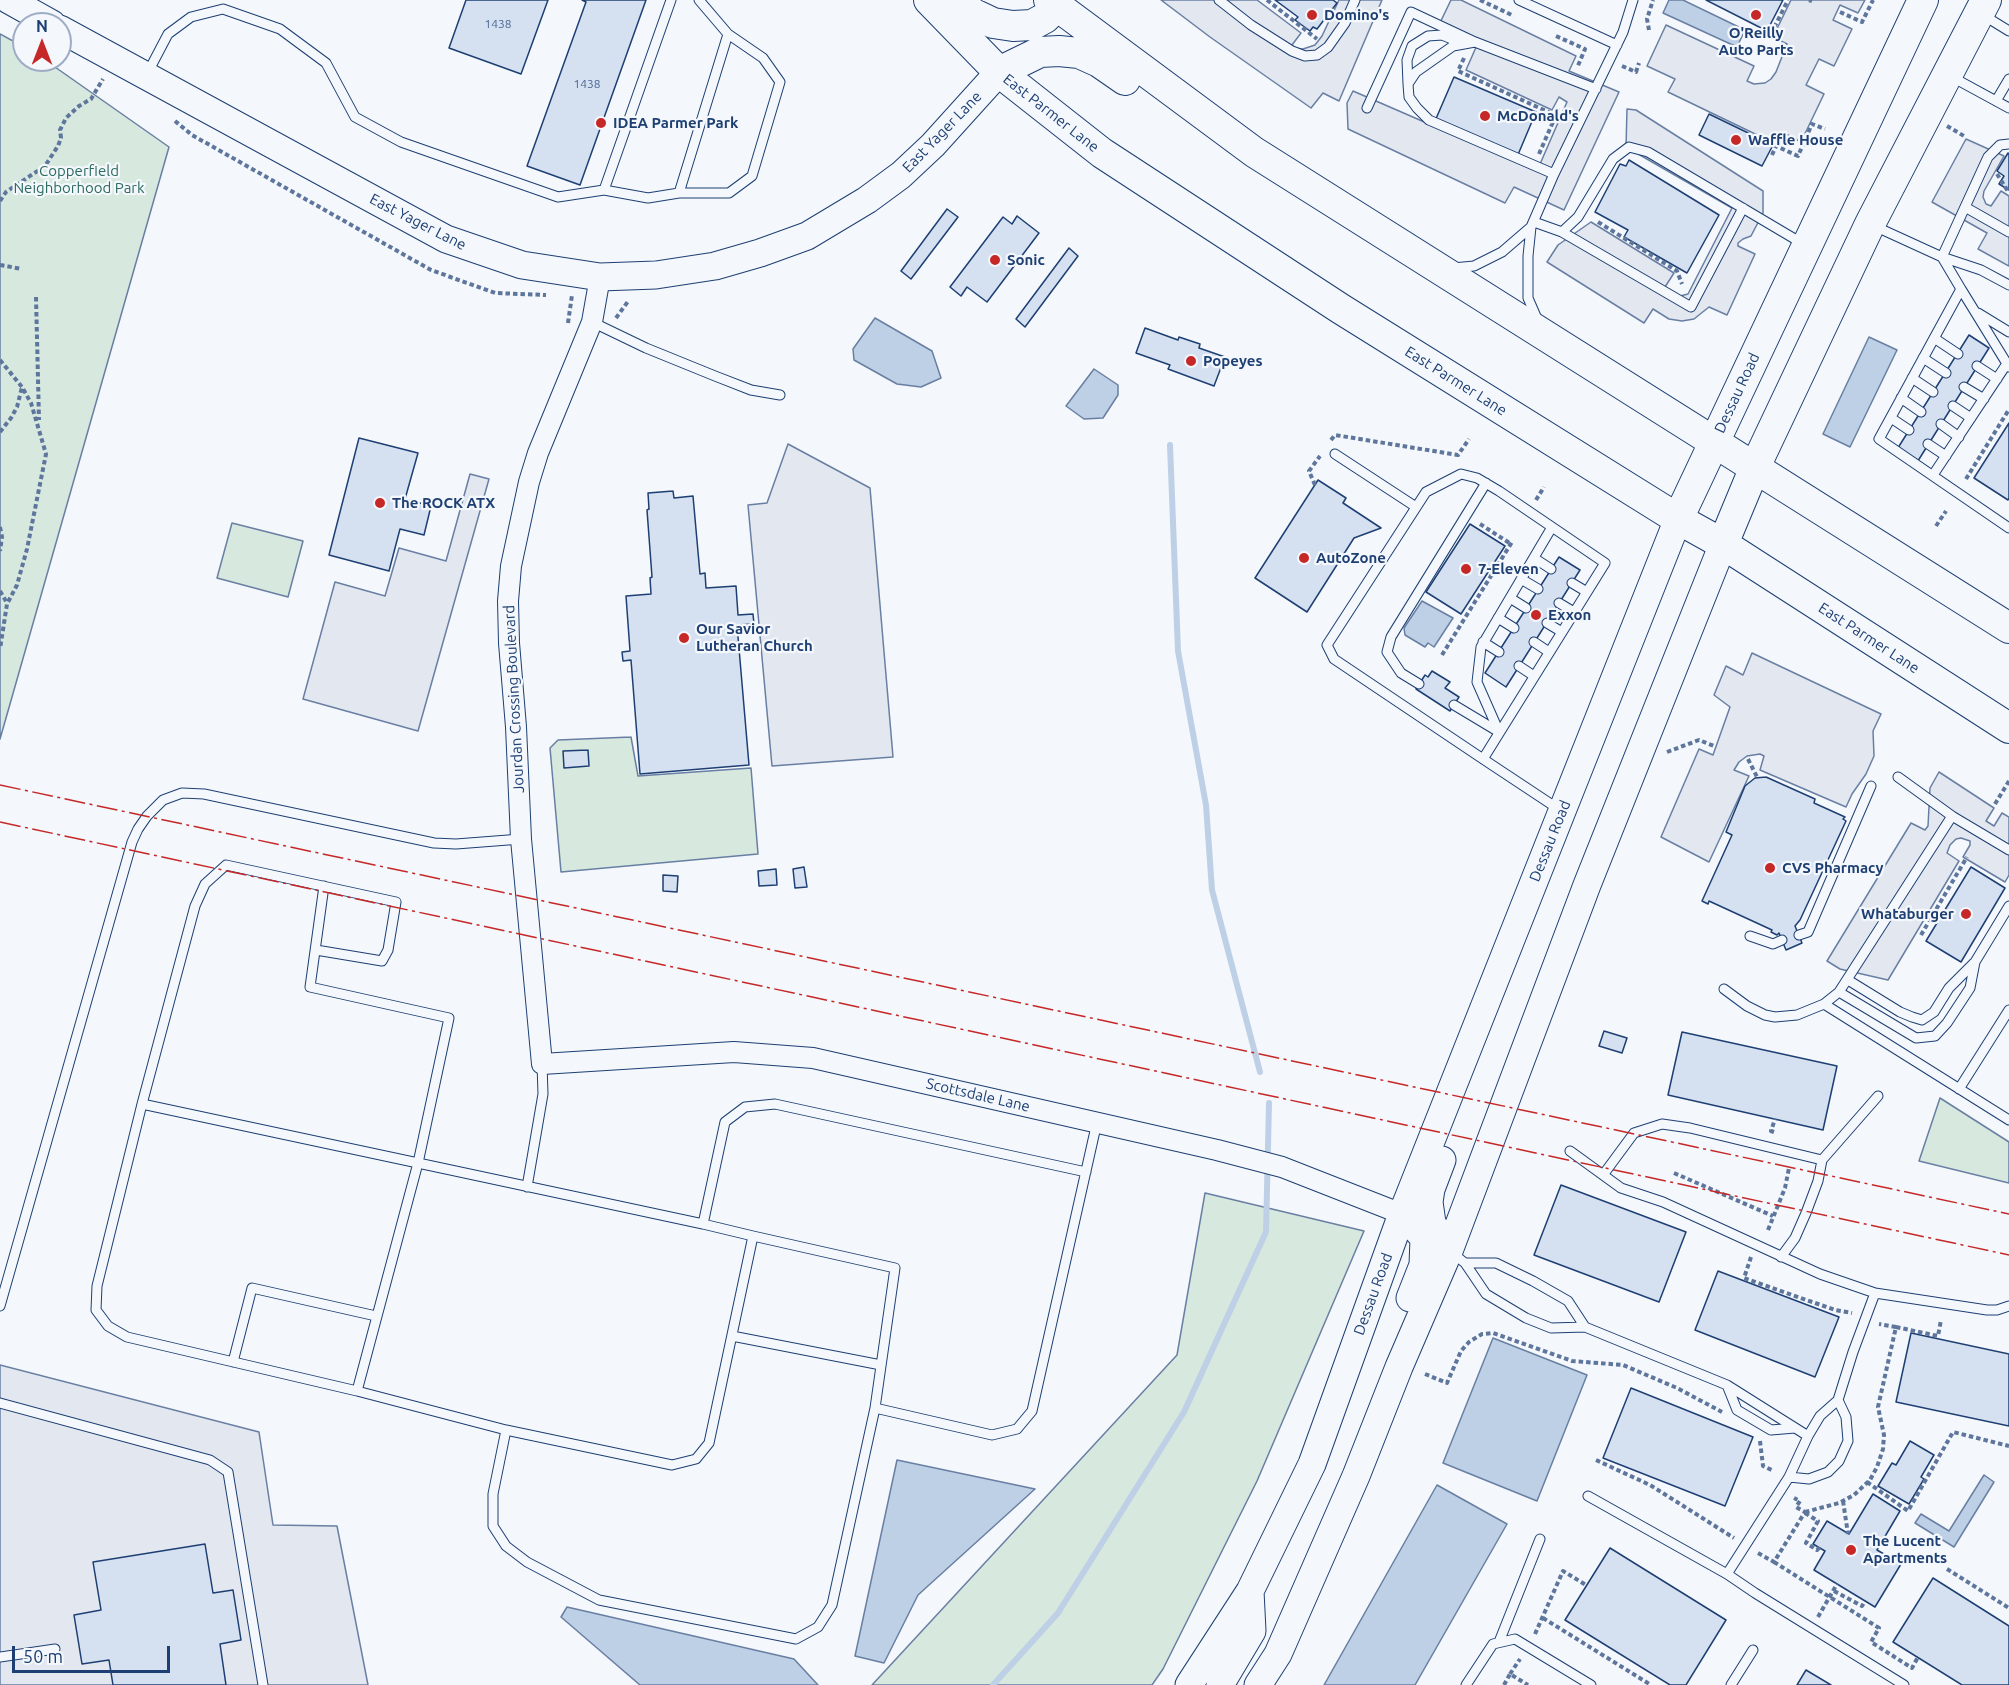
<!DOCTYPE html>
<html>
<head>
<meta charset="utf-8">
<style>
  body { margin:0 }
  #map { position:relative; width:2009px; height:1685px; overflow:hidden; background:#f4f7fb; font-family:Ubuntu,sans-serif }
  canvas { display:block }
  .north { position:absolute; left:12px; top:12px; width:60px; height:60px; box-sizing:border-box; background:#f4f7fb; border:2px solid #9eadc5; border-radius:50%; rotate:0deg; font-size:16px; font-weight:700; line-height:24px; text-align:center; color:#1d3f73 }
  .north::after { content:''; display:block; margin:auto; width:21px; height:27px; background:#c62828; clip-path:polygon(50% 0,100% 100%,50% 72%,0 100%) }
  .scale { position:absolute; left:12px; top:1646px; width:158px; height:27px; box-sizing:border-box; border:3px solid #1d3f73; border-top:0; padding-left:8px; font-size:18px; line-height:21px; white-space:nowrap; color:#1d3f73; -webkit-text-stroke:4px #f4f7fb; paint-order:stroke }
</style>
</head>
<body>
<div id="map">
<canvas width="2009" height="1685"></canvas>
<div class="north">N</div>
<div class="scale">50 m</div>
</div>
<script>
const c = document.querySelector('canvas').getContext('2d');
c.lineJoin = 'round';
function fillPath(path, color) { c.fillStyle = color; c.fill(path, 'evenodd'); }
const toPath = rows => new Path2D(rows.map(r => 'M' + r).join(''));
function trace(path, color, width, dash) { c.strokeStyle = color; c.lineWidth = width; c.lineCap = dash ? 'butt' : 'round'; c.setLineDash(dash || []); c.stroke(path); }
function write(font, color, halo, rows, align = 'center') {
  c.font = font + ' Ubuntu,sans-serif'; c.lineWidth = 4.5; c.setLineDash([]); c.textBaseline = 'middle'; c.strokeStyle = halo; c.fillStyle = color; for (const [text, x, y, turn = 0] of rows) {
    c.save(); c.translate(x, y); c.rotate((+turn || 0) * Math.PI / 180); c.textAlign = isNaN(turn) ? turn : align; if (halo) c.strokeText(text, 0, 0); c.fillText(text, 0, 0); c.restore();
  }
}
const green = toPath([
  [0,34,24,47,24,60,45,60,169,147,0,739,0,34],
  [232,523,303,541,288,597,217,578,232,523],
  [631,737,638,776,751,768,758,854,561,872,550,748,558,740,631,737],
  [1940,1098,2009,1142,2009,1183,1919,1161,1940,1098],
  [1205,1193,1364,1231,1257,1481,1163,1669,1152,1685,872,1685,1177,1355,1205,1193]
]);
const parking = toPath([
  [1161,0,1257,0,1301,33,1292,45,1294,48,1303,49,1315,45,1322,36,1339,0,1382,0,1339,101,1323,93,1311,108,1210,37,1161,0],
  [1451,0,1461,0,1576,56,1569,71,1619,92,1564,210,1514,187,1505,203,1348,129,1347,103,1353,91,1537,171,1567,102,1559,97,1552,110,1466,70,1477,45,1437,29,1451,0],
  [1791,0,1865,0,1858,13,1840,5,1833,20,1852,29,1834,66,1819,59,1806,85,1824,94,1801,142,1784,133,1778,145,1668,92,1675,79,1647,66,1666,25,1754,66,1747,81,1754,84,1765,83,1771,79,1776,72,1787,44,1773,37,1791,0],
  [1627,109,1636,110,1763,191,1763,213,1751,236,1743,239,1738,243,1738,246,1755,254,1727,315,1709,307,1694,319,1682,321,1669,319,1653,309,1644,323,1547,262,1558,245,1591,222,1674,273,1665,287,1680,296,1688,294,1732,208,1626,147,1627,109],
  [1966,139,2004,156,1984,191,1983,197,1986,204,1991,206,2001,191,2009,196,2009,266,1978,249,1987,233,1932,202,1966,139],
  [788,444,870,488,893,757,772,766,748,505,767,503,788,444],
  [470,474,489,479,418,731,303,699,335,582,385,596,399,548,446,561,470,474],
  [1752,653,1881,714,1873,731,1874,756,1866,774,1852,794,1846,807,1760,770,1764,756,1760,754,1747,756,1739,762,1734,770,1749,776,1709,862,1661,837,1699,749,1713,755,1730,707,1714,695,1726,666,1743,675,1752,653],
  [1939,772,1994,808,1986,821,1994,826,2002,813,2009,817,2009,875,2005,882,1963,857,1970,845,1970,841,1961,838,1956,839,1950,845,1947,853,1959,861,1888,980,1840,969,1827,961,1911,823,1925,830,1928,826,1930,788,1939,772],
  [0,1365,259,1432,273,1525,337,1526,368,1685,0,1685,0,1365]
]);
const water = toPath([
  [1669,0,1683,0,1745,30,1737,47,1663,13,1669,0],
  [875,318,932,351,941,378,921,387,897,384,854,360,853,349,875,318],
  [1869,337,1897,350,1850,447,1823,434,1869,337],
  [1094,369,1118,385,1118,395,1103,418,1084,419,1066,406,1094,369],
  [1422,601,1453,618,1434,647,1428,643,1425,647,1405,635,1404,628,1422,601],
  [1493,1338,1587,1375,1537,1501,1443,1463,1493,1338],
  [897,1460,1035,1489,918,1595,884,1663,855,1656,897,1460],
  [1984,1475,1994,1482,1954,1547,1915,1523,1921,1514,1949,1531,1984,1475],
  [1437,1485,1507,1524,1415,1685,1324,1685,1437,1485],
  [567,1607,794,1659,818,1685,640,1685,561,1617,567,1607]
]);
const stream = toPath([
  [1170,445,1178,651,1206,805,1212,890,1260,1072],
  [993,1685,1058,1613,1184,1412,1266,1232,1269,1103]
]);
const building = toPath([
  [466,0,548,0,521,74,449,48,466,0],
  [582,0,646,0,580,185,527,166,586,2,582,0],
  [1275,0,1333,0,1337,3,1317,29,1313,27,1310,31,1295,20,1298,17,1275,0],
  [1706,0,1783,0,1767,31,1706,0],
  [1454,77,1536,112,1517,157,1435,121,1454,77],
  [1709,114,1773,145,1762,166,1699,135,1709,114],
  [2008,153,2009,154,2009,190,1999,184,2004,176,1997,171,2008,153],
  [1629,160,1719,215,1687,273,1624,237,1628,230,1595,212,1620,164,1626,166,1629,160],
  [947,209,958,217,911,279,901,271,947,209],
  [1017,216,1039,233,987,302,967,287,961,296,950,287,1003,217,1012,224,1017,216],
  [1069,248,1078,256,1025,327,1016,319,1069,248],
  [1145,328,1178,340,1179,337,1200,344,1199,348,1225,357,1214,386,1168,369,1170,365,1136,353,1145,328],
  [1969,335,1989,348,1916,464,1896,451,1969,335],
  [2009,423,2009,498,2008,500,1974,478,2009,423],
  [359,438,418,453,405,499,431,506,424,535,400,529,389,571,329,555,359,438],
  [1318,480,1346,498,1343,503,1381,528,1354,538,1307,612,1255,578,1318,480],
  [673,491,674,498,693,496,700,574,705,573,706,588,736,586,738,615,753,614,754,624,737,625,749,765,640,774,631,660,623,661,622,652,630,651,626,596,651,594,650,578,652,577,647,510,649,509,648,493,673,491],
  [1470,524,1505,546,1461,614,1426,592,1470,524],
  [1559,557,1580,570,1506,687,1485,673,1559,557],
  [1432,671,1450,682,1445,688,1459,697,1450,711,1416,689,1425,675,1428,677,1432,671],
  [588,750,589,766,564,768,563,751,588,750],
  [1766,777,1815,799,1814,803,1845,817,1843,819,1846,821,1800,920,1795,926,1802,943,1786,950,1779,933,1777,935,1771,932,1772,930,1709,901,1708,904,1702,901,1732,835,1726,832,1745,786,1755,778,1766,777],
  [804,867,807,887,795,888,793,869,804,867],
  [1971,867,2005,888,1961,962,1926,941,1971,867],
  [776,869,777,885,759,886,758,871,776,869],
  [663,875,678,876,677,892,663,891,663,875],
  [1604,1031,1627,1038,1622,1053,1599,1046,1604,1031],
  [1682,1032,1837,1066,1823,1130,1668,1095,1682,1032],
  [1561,1185,1686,1232,1659,1302,1534,1255,1561,1185],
  [1718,1271,1839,1317,1815,1377,1695,1330,1718,1271],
  [1911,1333,2009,1354,2009,1426,1896,1402,1911,1333],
  [1631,1388,1753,1437,1725,1506,1603,1458,1631,1388],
  [1910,1441,1934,1455,1921,1477,1924,1479,1909,1504,1878,1486,1892,1463,1896,1465,1910,1441],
  [1873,1494,1900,1511,1877,1550,1901,1564,1875,1607,1814,1570,1825,1551,1813,1544,1827,1521,1849,1534,1873,1494],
  [205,1544,213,1593,233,1590,241,1640,220,1644,226,1685,113,1685,109,1660,82,1664,74,1615,101,1610,93,1562,205,1544],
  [1610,1548,1726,1620,1686,1685,1670,1685,1565,1620,1610,1548],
  [1933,1578,2009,1626,2009,1685,1962,1685,1893,1642,1933,1578],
  [1806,1670,1831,1685,1797,1685,1806,1670]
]);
const path = toPath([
  [1267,0,1317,39],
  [1480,0,1514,16],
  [1809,0,1812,1],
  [1840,12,1862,22,1873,0],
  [1649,30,1647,19,1653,0],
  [1771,34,1788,0],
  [1556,36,1585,49,1577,68],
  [1464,58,1458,71,1555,115,1558,108],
  [1622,66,1636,72,1639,63],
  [175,121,192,135,431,270,495,293,546,295],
  [1947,126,1964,136],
  [1539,154,1556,115],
  [1772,155,1776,146,1798,156,1812,124,1825,129],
  [1997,174,2009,193],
  [0,201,6,192,45,166,58,146,61,138,60,130,66,118,79,106,91,99,103,79],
  [1598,222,1677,271,1682,284],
  [0,265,22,269],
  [36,297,39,420],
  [616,318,629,300],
  [568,323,572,295],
  [0,360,22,387,31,403,46,454,27,549,17,585,7,604,0,649],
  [0,432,11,418,17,407,22,387],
  [1331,440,1335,435,1458,455,1469,439],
  [1966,479,2008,411],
  [1315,485,1309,471,1320,456],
  [1536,500,1544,487],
  [1480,524,1511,544],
  [1936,526,1946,511],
  [0,527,2,537,0,551],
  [0,591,7,603],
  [1442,655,1512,542],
  [1667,752,1699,740,1714,746],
  [1748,759,1757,777],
  [1995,804,2009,781],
  [1921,935,1967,857],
  [1774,1132,1771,1131,1775,1119],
  [1674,1173,1773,1216],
  [1768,1230,1785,1188,1789,1168],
  [1751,1257,1744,1278,1835,1310,1852,1313],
  [1896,1327,1938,1336,1941,1320],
  [1425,1374,1447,1383,1461,1351,1469,1342,1482,1334,1493,1333,1572,1361,1623,1365,1677,1388,1722,1412],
  [1760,1441,1763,1466,1774,1471],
  [1596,1460,1650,1485,1734,1538],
  [1867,1482,1908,1511,1953,1432,2009,1446],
  [1843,1501,1848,1534],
  [1805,1512,1839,1503,1854,1495,1870,1480,1877,1467,1883,1449,1884,1435,1878,1407,1896,1327,1879,1324],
  [1805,1513,1818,1521,1806,1543,1817,1550,1820,1547],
  [1758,1553,1774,1562,1805,1512,1796,1507,1800,1501,1794,1498],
  [1774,1562,1879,1628,1871,1642,1912,1668,1918,1657],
  [1947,1569,2009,1608],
  [1834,1591,1862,1606,1865,1601],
  [1818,1617,1837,1584],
  [1543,1618,1651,1685],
  [1535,1634,1563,1571,1586,1585],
  [1510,1674,1520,1659],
  [1504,1685,1510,1674,1528,1685]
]);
const lane = toPath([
  [1219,0,1251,25,1292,51,1305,56,1317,55,1328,47,1345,23,1355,0],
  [1519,0,1617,45],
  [1983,15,2009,31],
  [1475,42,1453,46,1416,72,1408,84,1409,97,1417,108,1429,120,1554,174],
  [147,74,168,34,191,17,223,9,280,29,326,63,355,117,401,142,558,197,604,190,648,198,679,193,729,193,752,176,780,82,763,58,728,34,699,0],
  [1952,77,2009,108],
  [1408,84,1407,60,1412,46,1428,36,1442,35,1464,44],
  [1996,101,2009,79],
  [1367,108,1411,12,1475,42,1596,89],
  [2009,144,2000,145,1988,157,1942,257,1961,289,1879,439,2009,528],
  [604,190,671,0],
  [679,193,728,34],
  [1965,207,2009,232],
  [1534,222,1562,232,1691,307,1743,208],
  [1872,225,1942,257,1981,270,2009,285],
  [1562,232,1578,217,1613,159,1629,147,1648,152,1805,245],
  [1453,268,1474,266,1502,252,1531,227],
  [1961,289,2009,367],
  [1978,313,2009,332],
  [1538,321,1528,298,1528,256,1531,227,1554,174,1623,32,1633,0],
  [592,322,646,348,715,376,751,390,780,395],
  [1934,338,1958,354],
  [1923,358,1946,373],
  [1977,366,1997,379],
  [1912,378,1933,392],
  [1964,387,1984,399],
  [1901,398,1921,412],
  [1953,406,1971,418],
  [1891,418,1909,430],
  [1941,424,1959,437],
  [1928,444,1946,456],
  [1335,454,1416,507],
  [1933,475,2006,365],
  [1534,558,1551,569],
  [1521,579,1538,589],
  [1572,583,1587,592],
  [1510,598,1526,608],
  [1559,603,1574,612],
  [1498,618,1514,628],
  [1547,623,1562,632],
  [1483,642,1499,652],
  [1534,642,1549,652],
  [1519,666,1534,676],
  [1419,684,1401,673,1387,652,1391,637,1486,483],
  [1454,705,1499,732],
  [1499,732,1477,682,1481,647,1552,527],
  [1483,759,1605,563,1499,491,1477,478,1461,474,1426,492,1327,645,1334,659,1483,759,1560,810],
  [1952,816,2009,850],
  [324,886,310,987,449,1018,418,1163,142,1104,97,1286,96,1310,108,1326,127,1337,357,1391],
  [1799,935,1808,932,1871,786],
  [1750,936,1773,944,1782,940],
  [1848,980,1900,1012,1912,1017,1922,1020,1934,1012,1949,988,1974,963],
  [1724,989,1747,1006,1765,1015,1775,1017,1797,1015,1824,1004,1839,992,1952,816,1898,777],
  [1839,992,1916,1038,1935,1036,1947,1023,1970,988,1975,962,2009,906],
  [1824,1004,2009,1120],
  [1959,1089,2009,1010],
  [142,1104,195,906,205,884,226,865,396,902,388,950,382,961,316,950],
  [1570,1151,1621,1188,1663,1202,1820,1274,1875,1293],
  [1822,1160,1878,1096],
  [1086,1172,775,1104,745,1107,725,1122,703,1224,418,1163,357,1391,506,1430,493,1494,493,1526,506,1546,527,1562,599,1600,796,1639,818,1627,832,1605,875,1408,992,1435,1017,1429,1032,1411,1097,1122],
  [1603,1175,1634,1133,1662,1124,1690,1128,1822,1160,1818,1181,1806,1213,1795,1238,1781,1257],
  [527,1187,543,1094,542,1064],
  [753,1236,895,1268,875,1408],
  [1451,1252,1465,1263,1486,1294,1526,1318,1551,1328,1585,1327,1727,1385,1808,1436],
  [1465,1263,1496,1263,1533,1281,1568,1301,1585,1327],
  [0,1306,132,842,138,829,147,816,163,800,182,793,204,794,434,843,456,844,521,839],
  [732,1336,881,1365],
  [233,1362,252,1288,376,1316],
  [1727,1385,1737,1410,1771,1430,1795,1428],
  [0,1403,210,1460,228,1472,263,1685],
  [506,1430,672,1465,696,1459,709,1443,753,1236,703,1224],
  [1789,1477,1809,1479,1828,1472,1839,1461,1848,1441,1846,1417,1838,1400],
  [1588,1496,1727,1574],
  [1499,1642,1540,1539],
  [0,1657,55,1649],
  [1466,1685,1493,1644,1515,1639,1591,1685],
  [1731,1685,1753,1650],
  [1904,1685,1755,1593,1727,1574,1789,1477,1808,1436,1820,1416,1838,1400,1853,1352,1875,1293,1987,1310,1997,1310,2009,1306]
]);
const street = toPath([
  [600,277,592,322,538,453,529,482,511,566,508,601,509,643,516,727,521,839,542,1064,734,1052,813,1058,1217,1150,1282,1167,1402,1214]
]);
const secondary = toPath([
  [9,0,52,24],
  [60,29,446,239,522,265,600,277,656,275,715,266,760,253,807,236,867,200,901,175,933,145,999,72],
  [1442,1160,1431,1189,1429,1202,1432,1223,1448,1250],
  [1402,1214,1424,1238,1423,1265,1410,1298],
  [1189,1685,1250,1591,1312,1464,1402,1214,1678,519],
  [1220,1685,1252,1631,1250,1591],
  [1258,1685,1278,1654,1356,1476,1399,1367,1449,1251,1587,885,1723,544]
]);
const primary = toPath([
  [929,0,999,72,1102,153,1341,309,1678,519,1723,544,2009,728],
  [954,0,974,14,993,23,1013,26,1032,25,1045,18,1056,7],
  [1049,0,1254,152,2009,628],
  [999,72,1040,52,1059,51,1079,53,1099,62,1125,80],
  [1678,519,1923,0],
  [1723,544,1755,467,1870,224,1986,0]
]);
const power = toPath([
  [0,785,2009,1214],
  [0,822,2009,1255]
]);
const markers = [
  [1312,15,6,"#c62828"],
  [1756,15,6,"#c62828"],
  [1485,116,6,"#c62828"],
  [601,123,6,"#c62828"],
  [1736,140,6,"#c62828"],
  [995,260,6,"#c62828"],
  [1191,361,6,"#c62828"],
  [380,503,6,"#c62828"],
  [1304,558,6,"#c62828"],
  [1466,569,6,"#c62828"],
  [1536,615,6,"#c62828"],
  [684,638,6,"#c62828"],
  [1770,868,6,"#c62828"],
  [1966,914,6,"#c62828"],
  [1851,1550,6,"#c62828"]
];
const numberNames = [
  ["1438",498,24],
  ["1438",587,84]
];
const poiNames = [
  ["Domino's",1324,15],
  ["O'Reilly",1756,33,"center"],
  ["Auto Parts",1756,50,"center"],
  ["McDonald's",1497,116],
  ["IDEA Parmer Park",613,123],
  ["Waffle House",1748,140],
  ["Sonic",1007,260],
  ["Popeyes",1203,361],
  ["The ROCK ATX",392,503],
  ["AutoZone",1316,558],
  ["7-Eleven",1478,569],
  ["Exxon",1548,615],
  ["Our Savior",696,629],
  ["Lutheran Church",696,646],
  ["CVS Pharmacy",1782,868],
  ["Whataburger",1954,914,"right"],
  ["The Lucent",1863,1541],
  ["Apartments",1863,1558]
];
const streetNames = [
  ["East Parmer Lane",1051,113,38],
  ["East Yager Lane",942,132,-46],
  ["East Yager Lane",418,222,27],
  ["East Parmer Lane",1456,381,32],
  ["Dessau Road",1737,393,-65],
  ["East Parmer Lane",1869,638,33],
  ["Jourdan Crossing Boulevard",514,699,-93],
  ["Dessau Road",1550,841,-68],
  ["Scottsdale Lane",978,1095,13],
  ["Dessau Road",1373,1294,-70]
];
const parkNames = [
  ["Copperfield",79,171],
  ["Neighborhood Park",79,188]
];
fillPath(green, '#d7e8df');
trace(green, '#687fa3', 1.5);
fillPath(parking, '#e3e8f0');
trace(parking, '#687fa3', 1.5);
fillPath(water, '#bed0e5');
trace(water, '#687fa3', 1.5);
trace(stream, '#bed0e5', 6);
fillPath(building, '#d5e0f0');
trace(building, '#1d3f73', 1.5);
trace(lane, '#1d3f73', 11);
trace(street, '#1d3f73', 22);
trace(secondary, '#1d3f73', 29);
trace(primary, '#1d3f73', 32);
trace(path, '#5e769c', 4, [4.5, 3]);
trace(lane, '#f4f7fb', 9);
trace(street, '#f4f7fb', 20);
trace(secondary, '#f4f7fb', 27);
trace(primary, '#f4f7fb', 30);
trace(power, '#c62828', 1.5, [21, 4.5, 3, 4.5]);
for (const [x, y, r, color] of markers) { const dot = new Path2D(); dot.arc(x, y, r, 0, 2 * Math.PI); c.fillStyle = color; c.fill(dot); trace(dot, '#f4f7fb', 2); }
write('12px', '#4b6792', null, numberNames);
write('bold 15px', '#1d3f73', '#f4f7fb', poiNames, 'left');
write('15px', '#1d3f73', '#f4f7fb', streetNames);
write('15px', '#2c6c60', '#f4f7fb', parkNames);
</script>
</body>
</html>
